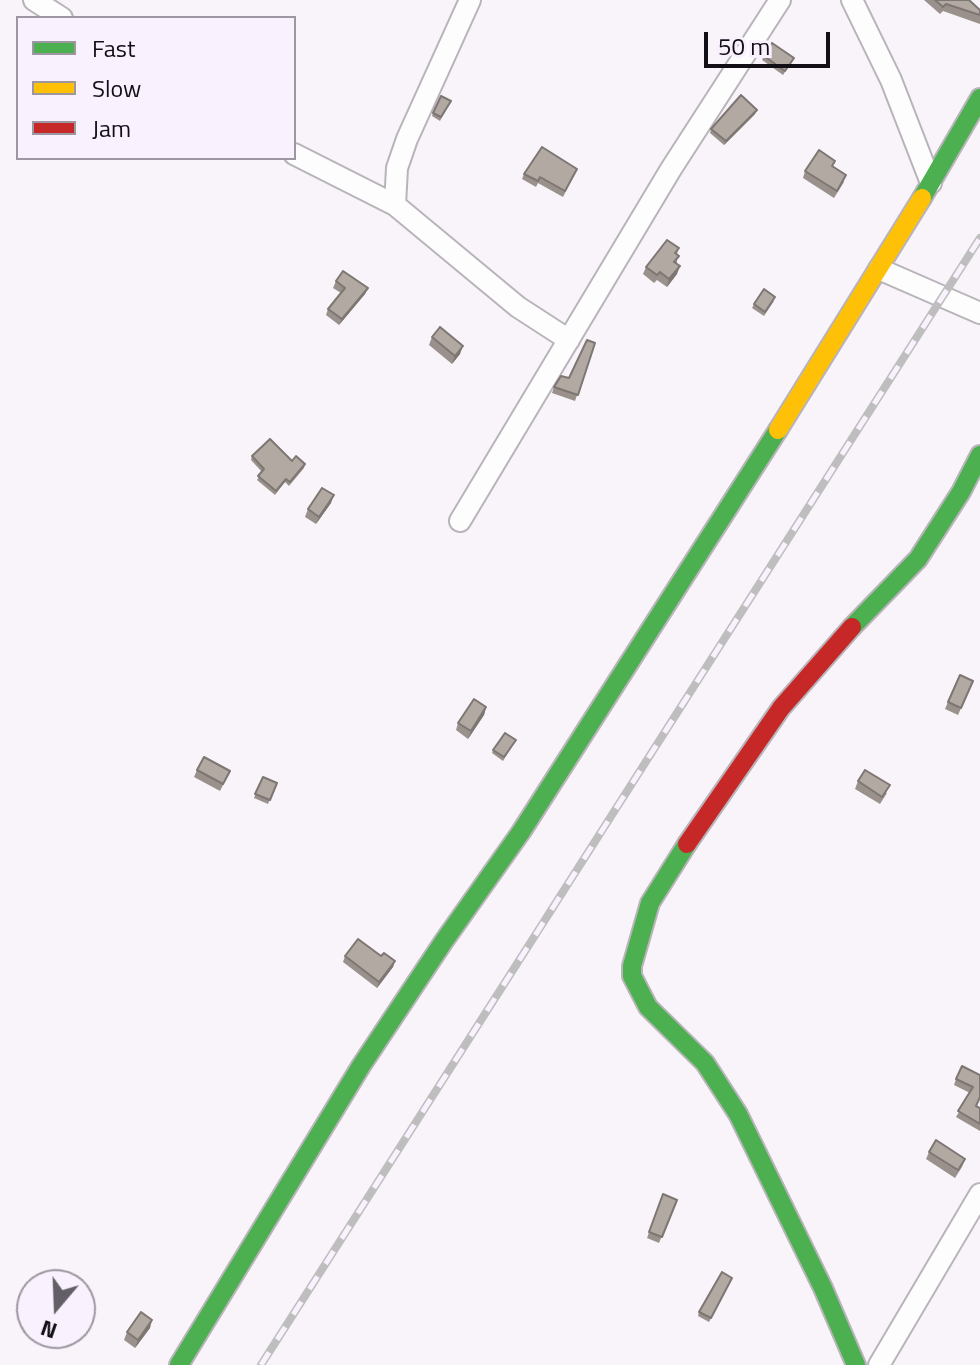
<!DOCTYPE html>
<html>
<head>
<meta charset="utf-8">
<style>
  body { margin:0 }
  #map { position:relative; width:980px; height:1365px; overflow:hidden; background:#f8f4fa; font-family:"Titillium Web",sans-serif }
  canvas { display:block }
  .legend { position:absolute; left:16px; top:16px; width:280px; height:144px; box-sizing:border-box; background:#f9f1fd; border:2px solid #9d97a1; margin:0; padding:10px 14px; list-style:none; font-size:24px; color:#130f16 }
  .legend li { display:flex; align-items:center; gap:16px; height:40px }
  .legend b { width:40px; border:2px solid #9d97a1 }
  .north { position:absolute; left:16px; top:1269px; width:80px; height:80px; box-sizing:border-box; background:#f9f1fd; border:2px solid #9d97a1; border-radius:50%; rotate:199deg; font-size:22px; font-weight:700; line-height:32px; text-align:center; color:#130f16 }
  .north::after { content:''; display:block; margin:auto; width:28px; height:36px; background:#635f66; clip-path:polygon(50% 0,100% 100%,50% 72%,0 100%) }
  .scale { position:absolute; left:704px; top:32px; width:126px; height:36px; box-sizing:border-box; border:4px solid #130f16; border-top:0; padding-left:10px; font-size:24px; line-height:28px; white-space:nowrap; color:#130f16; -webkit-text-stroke:6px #f9f1fd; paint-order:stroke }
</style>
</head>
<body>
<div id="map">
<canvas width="980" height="1365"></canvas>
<ul class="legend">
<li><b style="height:10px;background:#4caf50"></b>Fast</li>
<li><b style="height:10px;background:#ffc107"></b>Slow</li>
<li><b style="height:10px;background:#c62828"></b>Jam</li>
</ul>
<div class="north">N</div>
<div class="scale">50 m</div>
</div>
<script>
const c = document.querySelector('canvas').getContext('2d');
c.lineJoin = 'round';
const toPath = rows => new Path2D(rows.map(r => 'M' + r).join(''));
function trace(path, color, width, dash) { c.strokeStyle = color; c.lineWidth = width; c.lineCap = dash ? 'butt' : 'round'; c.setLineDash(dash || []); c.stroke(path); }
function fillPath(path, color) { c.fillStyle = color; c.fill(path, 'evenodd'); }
const street = toPath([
  [34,0,62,18],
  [852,0,891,80,931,183],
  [294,154,395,205,518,307,569,340],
  [395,205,397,168,407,139,470,0],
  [879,269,980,313],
  [460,521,671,169,780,0],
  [879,1365,980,1194]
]);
const fast = toPath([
  [922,198,980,98],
  [852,627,918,559,961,492,980,455],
  [687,844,650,903,632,966,632,976,648,1007,705,1063,738,1114,823,1288,856,1365],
  [179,1365,361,1066,444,941,521,832,778,430]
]);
const slow = toPath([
  [778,430,922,198]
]);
const jam = toPath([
  [687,844,781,708,852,627]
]);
const rail = toPath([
  [261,1365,980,238]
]);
const wall = toPath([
  [924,0,969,0,980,10,980,24,943,11,940,14],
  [764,56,794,58,783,75,762,60],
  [451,101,440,121,432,116,433,113],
  [755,114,724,145,710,133,711,129],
  [833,167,844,182,834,198,803,178,805,171],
  [577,169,563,197,538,183,536,187,522,179,524,174],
  [679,248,677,254,677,274,667,287,657,280,654,283,643,274,646,267],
  [336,281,368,288,365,294,339,325,326,315,328,309,341,293,333,288],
  [774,301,764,316,752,308,754,304],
  [432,337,460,354,452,364,429,345],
  [595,343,575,401,552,393,554,387,569,378],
  [252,456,292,461,305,464,304,468,289,486,285,482,275,495,257,480,262,472,251,460],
  [331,503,316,524,305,517,308,509],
  [973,681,958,715,945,709,948,702],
  [486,707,484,715,468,739,456,730,458,723],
  [516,740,503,761,492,753,493,750],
  [197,770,230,771,220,791,194,777],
  [263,777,277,783,268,804,254,798],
  [858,781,887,793,880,804,855,789],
  [345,956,381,956,395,961,393,967,377,988,343,962],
  [980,1075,980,1099,976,1106,980,1108,980,1131,956,1117,970,1093,954,1085,956,1079],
  [929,1152,965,1159,962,1167,955,1178,926,1159],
  [663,1194,677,1200,659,1243,647,1238],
  [732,1278,709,1322,698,1316,699,1312],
  [150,1328,135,1348,124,1340,127,1332]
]);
const shadedWall = toPath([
  [757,110,755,114,724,145,726,141],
  [680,266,677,274,667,287,669,279],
  [368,288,365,294,339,325,342,319],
  [463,346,460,354,452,364,455,356],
  [334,495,331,503,316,524,319,517],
  [486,707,484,715,468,739,471,731],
  [395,961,393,967,377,988,379,982],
  [152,1320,150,1328,135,1348,138,1340]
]);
const building = toPath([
  [935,0,969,0,980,10,980,15,946,4,943,7,935,0],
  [772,43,794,58,785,71,764,56,772,43],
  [741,95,757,110,726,141,711,129,741,95],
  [441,96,451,101,441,117,433,113,441,96],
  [542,147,577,169,565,191,540,177,538,181,524,174,542,147],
  [819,150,835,161,832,166,846,175,837,191,805,171,819,150],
  [667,240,679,248,675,253,679,256,674,262,680,266,669,279,660,272,657,275,646,267,667,240],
  [343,271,368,288,342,319,328,309,345,288,336,281,343,271],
  [764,289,775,297,765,312,754,304,764,289],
  [440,327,463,346,455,356,432,337,440,327],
  [587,340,595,343,578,395,554,387,561,376,569,378,587,340],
  [270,439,292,461,296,456,305,464,290,482,286,479,276,491,258,476,264,469,252,456,270,439],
  [322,488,334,495,319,517,308,509,322,488],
  [960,675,973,681,961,708,948,702,960,675],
  [474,699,486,707,471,731,458,723,474,699],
  [505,733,516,740,504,757,493,750,505,733],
  [204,757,230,771,223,784,197,770,204,757],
  [865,770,890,785,882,797,858,781,865,770],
  [263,777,277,783,270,800,255,794,263,777],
  [358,939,381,956,384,953,395,961,379,982,345,956,358,939],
  [962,1066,980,1075,980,1097,976,1106,980,1108,980,1124,958,1111,973,1087,956,1079,962,1066],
  [936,1140,965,1159,958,1170,929,1152,936,1140],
  [663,1194,677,1200,662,1237,649,1232,663,1194],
  [722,1272,732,1278,711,1318,699,1312,722,1272],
  [141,1312,152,1320,138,1340,127,1332,141,1312]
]);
trace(street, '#b8b4ba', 24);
trace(fast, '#b8b4ba', 22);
trace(slow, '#b8b4ba', 22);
trace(jam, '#b8b4ba', 22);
trace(street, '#fefdfe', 20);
trace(fast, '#4caf50', 18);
trace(slow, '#ffc107', 18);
trace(jam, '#c62828', 18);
trace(rail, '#bfbebf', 8);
trace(rail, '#f9f1fd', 5, [15]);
fillPath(wall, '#9a918c');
fillPath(shadedWall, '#7d7672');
fillPath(building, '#b3a9a3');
trace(building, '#7d7672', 2);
</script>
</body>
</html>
